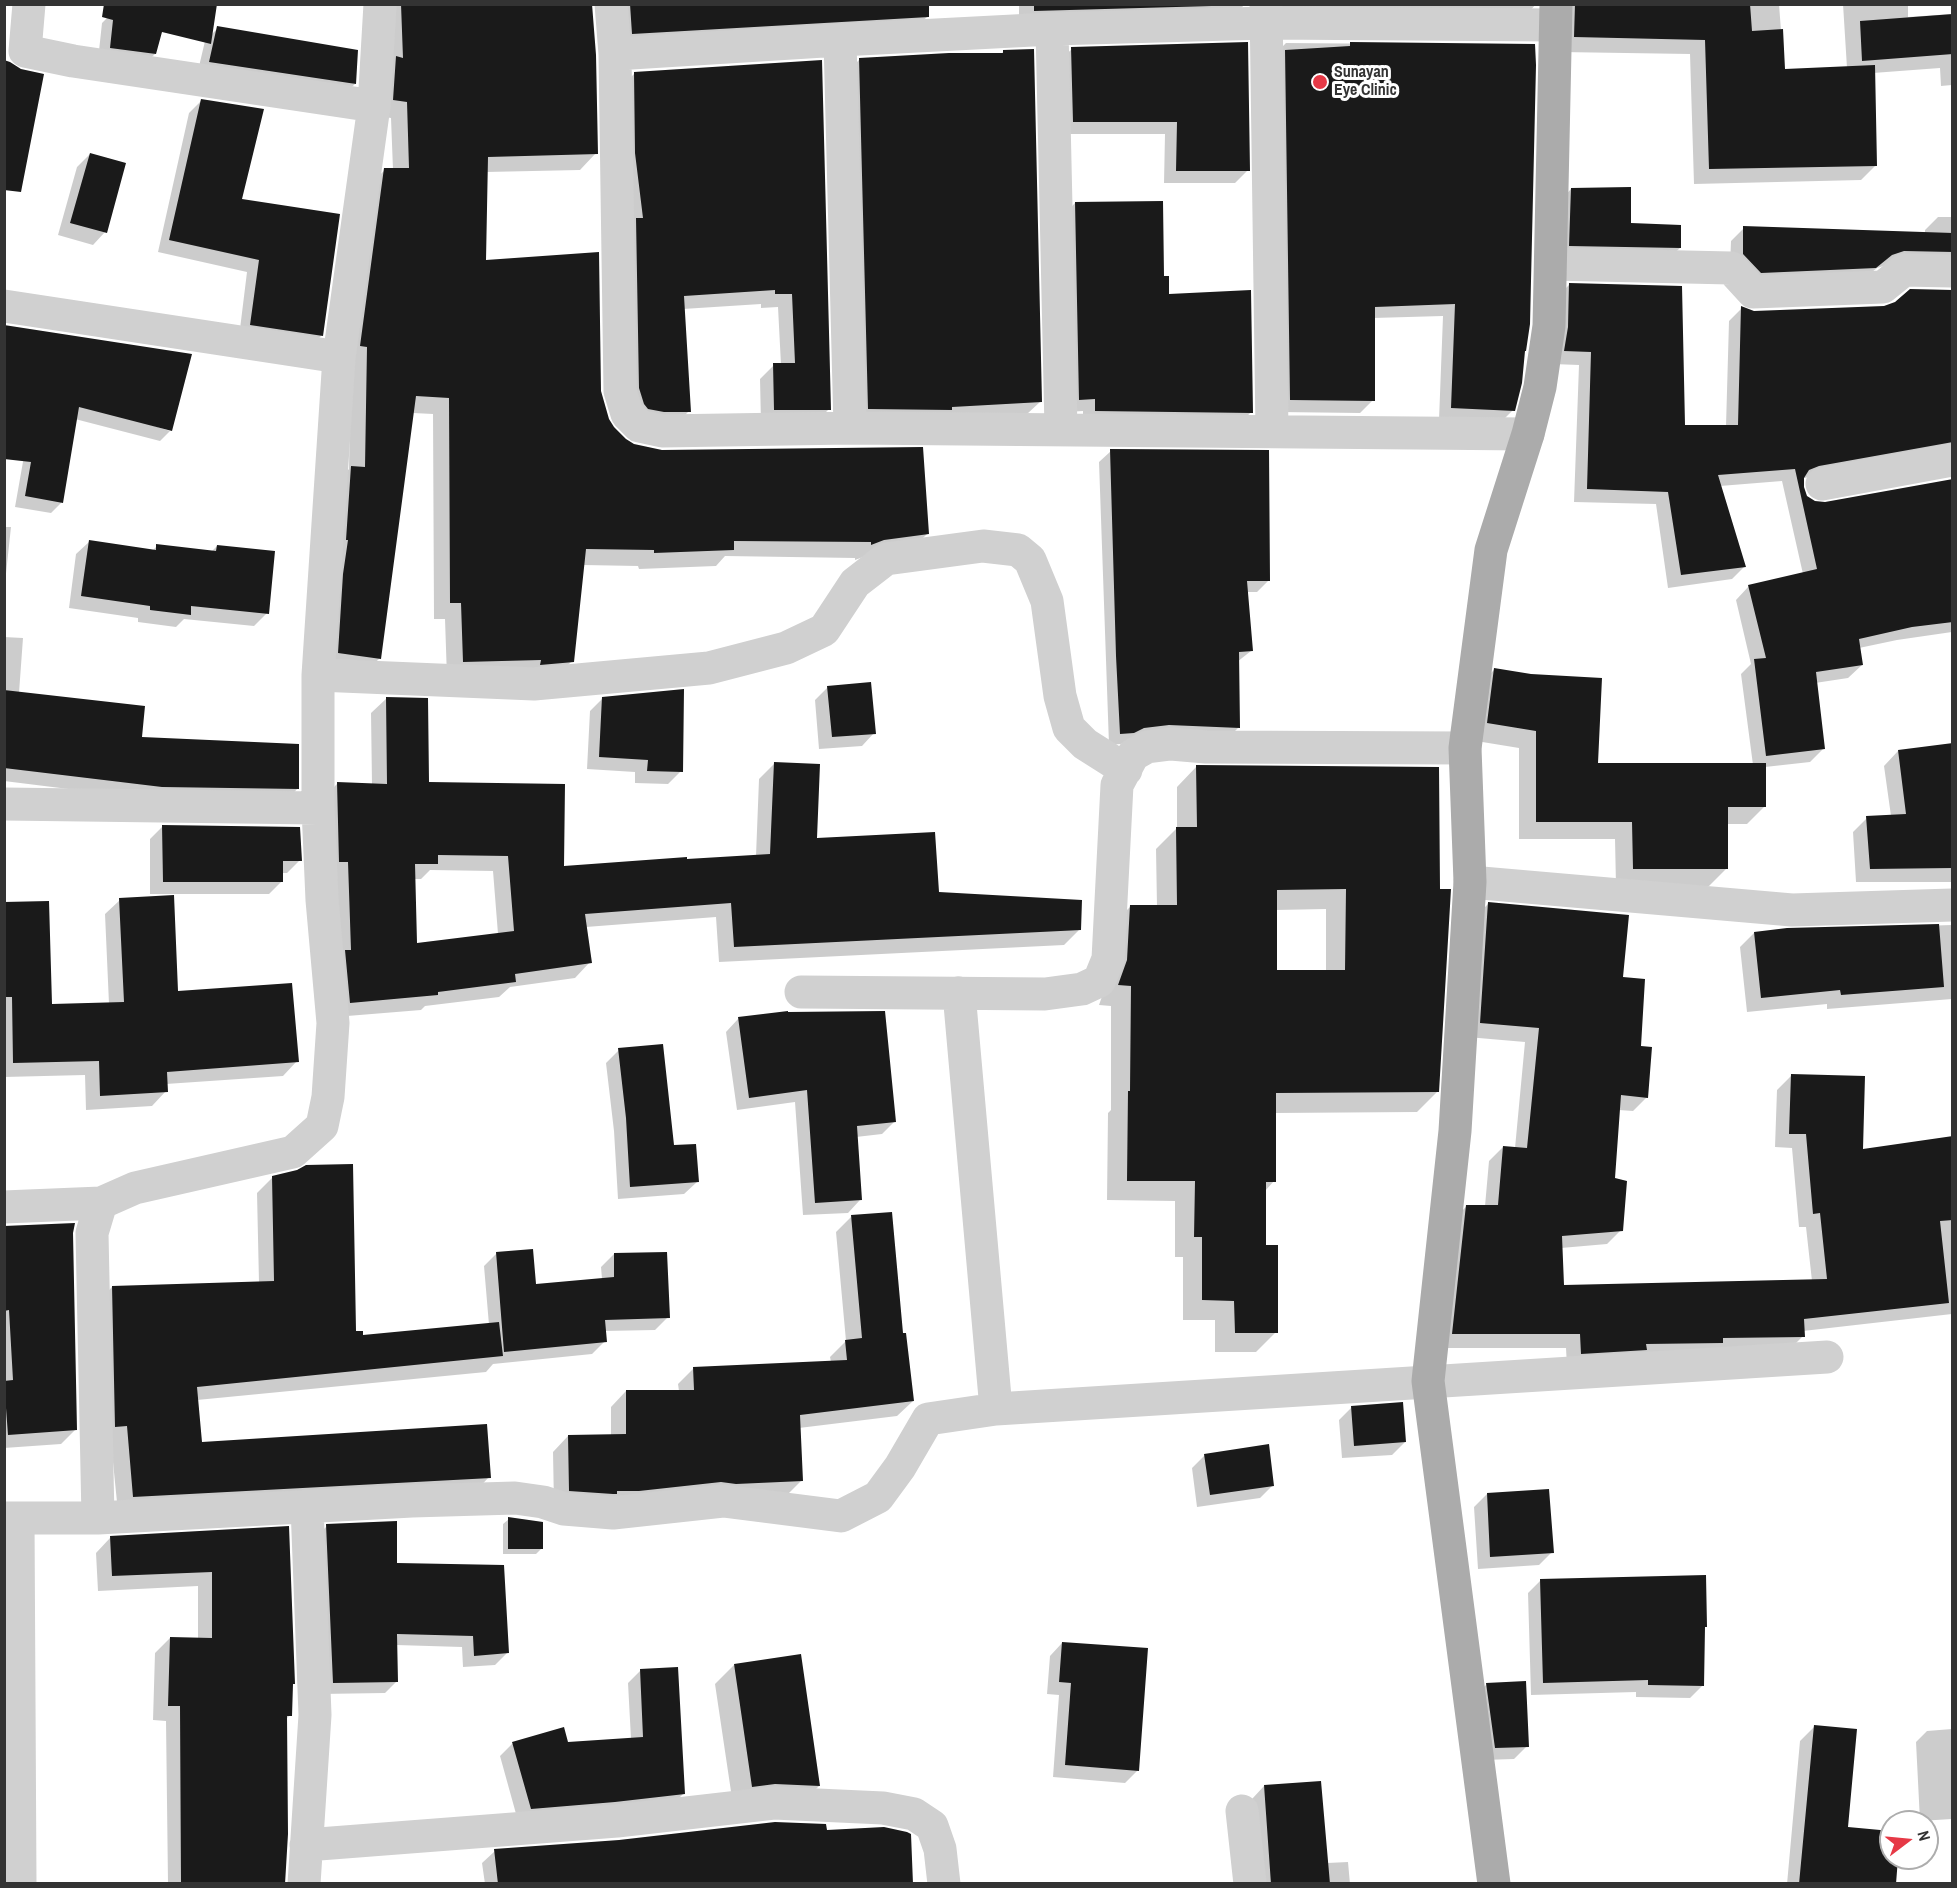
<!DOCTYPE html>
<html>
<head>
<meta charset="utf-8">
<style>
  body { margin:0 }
  #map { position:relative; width:1957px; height:1888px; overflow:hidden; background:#fff; font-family:"Archivo Narrow",sans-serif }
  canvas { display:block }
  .frame { position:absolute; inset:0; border:6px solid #333; pointer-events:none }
  .north { position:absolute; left:1879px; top:1810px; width:60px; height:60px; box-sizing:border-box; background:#fff; border:2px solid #adadad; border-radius:50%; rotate:74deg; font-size:16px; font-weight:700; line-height:24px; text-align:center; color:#333 }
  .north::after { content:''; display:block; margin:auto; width:21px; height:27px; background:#e63946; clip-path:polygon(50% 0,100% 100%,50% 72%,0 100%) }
</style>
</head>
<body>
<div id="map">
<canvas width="1957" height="1888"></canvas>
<div class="frame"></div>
<div class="north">N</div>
</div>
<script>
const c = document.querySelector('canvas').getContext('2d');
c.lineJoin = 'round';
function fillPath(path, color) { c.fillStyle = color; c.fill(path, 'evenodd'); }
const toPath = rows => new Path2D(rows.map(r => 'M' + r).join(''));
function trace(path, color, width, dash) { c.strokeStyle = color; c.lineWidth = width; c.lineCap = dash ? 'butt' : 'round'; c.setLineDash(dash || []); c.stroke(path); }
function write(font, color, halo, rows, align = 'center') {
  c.font = font + ' "Archivo Narrow",sans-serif'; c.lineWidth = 6; c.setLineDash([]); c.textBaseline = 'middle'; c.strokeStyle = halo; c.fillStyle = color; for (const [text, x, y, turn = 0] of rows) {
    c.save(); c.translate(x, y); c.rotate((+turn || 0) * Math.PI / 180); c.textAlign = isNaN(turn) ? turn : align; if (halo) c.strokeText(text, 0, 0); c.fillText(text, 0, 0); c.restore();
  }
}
const shadow = toPath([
  [385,4,591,4,596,153,580,170,486,172,485,261,600,392,608,421,625,441,634,446,927,534,911,550,866,556,855,560,855,558,725,556,716,566,639,569,638,566,583,565,572,661,556,677,447,678,445,619,434,619,433,414,413,413,380,658,363,674,323,669,335,484,349,469,351,363,368,186,385,170,393,170,391,118,378,116],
  [605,4,927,4,928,16,911,32,616,50],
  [1019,4,1245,4,1231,19,1019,26],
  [1262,4,1536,4,1521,21,1270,19],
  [1552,4,1779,4,1784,71,1847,68,1843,4,1908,4,1908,17,1952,14,1952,85,1941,86,1940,68,1873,73,1876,165,1861,180,1694,184,1690,54,1560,52],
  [114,11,155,54,142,66,98,60,102,23],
  [218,28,355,84,342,96,197,75,205,41],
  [1286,43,1533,45,1513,410,1500,423,1439,420,1443,316,1373,318,1373,400,1360,413,1278,412,1273,56],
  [1072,49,1248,170,1235,183,1164,183,1165,134,1061,134,1059,61],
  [1003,52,1040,402,1027,414,856,422,847,72,860,59,1000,55],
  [820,62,829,409,815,423,761,424,760,379,774,365,781,365,778,307,761,308,761,304,683,309,689,411,675,425,634,422,621,87,635,73],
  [201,101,241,200,322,335,309,348,239,337,247,272,158,252,189,113],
  [90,154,105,232,93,245,58,235,77,167],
  [1571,189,1630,224,1680,248,1668,259,1559,257,1560,201],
  [1075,203,1163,278,1168,296,1251,412,1239,425,1083,424,1083,411,1067,412,1063,216],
  [1938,217,1952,217,1952,272,1890,264,1877,268,1861,281,1747,285,1730,267,1731,241,1744,228,1925,233,1925,230],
  [1569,285,1683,426,1726,426,1729,321,1742,308,1753,312,1884,307,1952,291,1952,461,1934,454,1804,478,1802,488,1806,497,1815,503,1825,504,1952,480,1952,632,1897,640,1859,648,1862,665,1848,678,1815,683,1823,749,1810,762,1765,767,1765,806,1747,824,1727,824,1727,868,1709,886,1616,886,1615,839,1519,839,1519,748,1470,740,1477,687,1495,669,1596,765,1753,765,1741,674,1751,664,1736,600,1749,586,1803,574,1782,481,1720,486,1745,566,1732,579,1668,588,1656,504,1574,502,1579,365,1552,364,1556,298],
  [36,388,170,431,160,441,75,419,61,503,51,513,15,507],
  [1111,451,1269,580,1257,592,1247,592,1251,651,1237,662,1238,728,1227,739,1131,740,1121,744,1109,745,1099,462],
  [4,527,11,527,4,592],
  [89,542,152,551,157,546,211,552,217,546,267,613,254,626,184,619,176,627,138,622,138,618,69,608,76,554],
  [4,637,23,638,19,693,140,738,298,788,286,801,149,799,4,781],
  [828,687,874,733,862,746,819,749,815,700],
  [387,698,428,783,562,867,756,856,759,779,775,763,815,839,937,893,1079,930,1064,945,719,962,716,917,586,927,590,962,575,978,510,987,499,997,425,1006,421,1010,335,1017,322,799,337,784,372,785,371,713],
  [430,870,493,871,498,934,415,944,413,879,421,879],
  [603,698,681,771,668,784,635,783,635,772,587,769,590,711],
  [1952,744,1952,892,1952,882,1856,882,1853,832,1867,818,1891,816,1884,766,1898,751],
  [1197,766,1437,768,1437,1092,1417,1112,1275,1113,1274,1181,1265,1191,1264,1247,1276,1332,1256,1352,1215,1352,1215,1320,1183,1320,1183,1257,1175,1257,1175,1201,1107,1200,1108,1113,1111,1110,1111,1006,1099,1005,1107,982,1110,927,1130,907,1157,907,1156,849,1177,828,1177,787],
  [1326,909,1326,971,1276,971,1276,910],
  [163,826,300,860,287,873,282,873,282,881,269,894,150,894,150,839],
  [120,900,176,993,297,1061,283,1076,166,1084,166,1091,152,1106,86,1110,85,1075,4,1077,4,904,51,1005,109,1004,105,914],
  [1488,904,1622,978,1639,1047,1647,1097,1633,1111,1619,1110,1613,1179,1621,1230,1607,1244,1561,1248,1563,1286,1812,1281,1806,1227,1799,1227,1792,1148,1775,1147,1777,1090,1791,1076,1862,1151,1952,1138,1952,1314,1803,1331,1803,1336,1789,1350,1567,1367,1566,1348,1439,1348,1452,1220,1467,1206,1485,1206,1489,1161,1503,1147,1515,1148,1525,1042,1467,1037,1474,918],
  [1952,925,1952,1005,1952,999,1827,1009,1827,1004,1747,1012,1740,947,1754,933,1787,930],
  [738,1019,894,1122,882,1134,856,1137,860,1200,848,1213,803,1215,795,1102,737,1110,726,1032],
  [619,1050,673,1147,697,1182,684,1194,618,1199,614,1131,606,1063],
  [273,1177,355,1333,362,1337,489,1325,484,1266,497,1253,535,1286,602,1279,601,1267,614,1254,668,1317,655,1330,604,1331,605,1341,592,1354,493,1364,486,1372,197,1400,200,1444,489,1477,474,1493,118,1512,97,1303,112,1287,259,1283,257,1193],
  [851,1217,901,1335,913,1401,897,1416,799,1428,802,1480,786,1496,554,1506,553,1452,568,1436,611,1436,611,1407,626,1391,679,1391,678,1384,694,1368,831,1362,830,1357,846,1341,836,1232],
  [4,1226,72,1233,76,1429,61,1444,4,1448],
  [1352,1407,1405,1442,1392,1455,1342,1458,1339,1420],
  [1205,1455,1273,1485,1260,1498,1197,1507,1192,1468],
  [1487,1494,1552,1552,1539,1565,1478,1569,1474,1507],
  [509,1519,542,1548,536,1554,503,1554,503,1524],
  [327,1526,396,1564,507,1653,495,1665,463,1667,462,1647,396,1645,397,1681,385,1693,321,1694,315,1538],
  [288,1528,291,1686,290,1715,285,1720,283,1884,168,1884,166,1721,153,1720,155,1653,170,1638,198,1639,198,1586,98,1591,96,1553,110,1538],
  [1540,1581,1706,1626,1704,1628,1703,1685,1690,1698,1636,1697,1636,1692,1531,1695,1528,1593],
  [1062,1643,1138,1770,1125,1783,1053,1777,1059,1695,1047,1694,1050,1656],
  [734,1665,819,1786,800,1805,733,1805,715,1684],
  [641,1670,683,1794,670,1807,518,1821,500,1756,512,1744,567,1744,631,1739,628,1683],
  [1487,1684,1527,1746,1514,1759,1483,1760,1474,1697],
  [1815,1726,1847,1829,1891,1833,1891,1858,1897,1858,1894,1884,1787,1884,1800,1741],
  [1952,1729,1952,1819,1920,1821,1916,1742,1927,1731],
  [1264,1786,1327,1863,1348,1862,1350,1884,1255,1884,1252,1799],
  [825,1831,912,1884,485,1884,482,1863,495,1851]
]);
const building = toPath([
  [104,4,217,4,211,44,162,32,156,54,110,48,113,20,102,17],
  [401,4,592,4,596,55,598,154,488,157,486,260,599,252,601,391,609,419,614,427,626,439,634,444,662,450,923,447,929,534,884,540,871,545,871,542,734,541,734,550,654,553,654,550,586,549,574,662,540,665,541,660,463,662,461,603,450,603,449,398,416,396,381,659,338,653,343,574,348,540,346,540,351,466,365,467,367,347,360,346,384,168,409,168,407,102,393,100,396,56,403,58],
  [630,4,929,4,929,17,632,34],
  [1034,4,1247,4,1247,5,1034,11],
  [1350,4,1537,4,1537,6],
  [1575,4,1750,4,1752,31,1783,29,1785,69,1875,65,1877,166,1709,169,1705,40,1574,37],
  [1953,14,1953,54,1862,61,1860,21],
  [217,26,358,50,356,84,209,62],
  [1248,42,1250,171,1176,171,1177,122,1073,122,1071,47],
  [1350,42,1535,44,1536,65,1530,324,1526,351,1525,351,1522,383,1515,411,1451,408,1455,304,1375,307,1375,401,1290,400,1285,50,1350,46],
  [1034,49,1042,402,952,407,952,410,868,409,859,58,949,53,1003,53,1003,50],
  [4,60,10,62,21,69,44,74,21,192,4,190],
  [822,60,831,410,774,410,773,363,795,363,792,294,775,294,775,290,684,296,691,412,664,412,648,409,644,404,639,388,636,218,643,218,635,153,634,72],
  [201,99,264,109,242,199,340,214,323,336,250,325,259,260,169,240],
  [90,153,126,163,107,233,70,223],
  [1631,187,1631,223,1681,225,1681,248,1569,246,1571,188],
  [1163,201,1164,276,1169,276,1169,294,1251,290,1253,413,1095,411,1095,399,1079,400,1075,202],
  [1743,226,1953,233,1953,252,1904,251,1892,255,1876,268,1761,273,1743,254],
  [1569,283,1682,286,1685,425,1738,425,1741,306,1754,311,1884,306,1895,302,1910,289,1953,290,1953,442,1819,466,1809,470,1804,478,1804,487,1807,496,1815,501,1825,502,1953,479,1953,622,1912,627,1859,639,1863,665,1816,672,1825,749,1766,756,1754,659,1766,658,1748,585,1817,569,1795,469,1718,475,1746,567,1681,575,1668,492,1587,489,1591,352,1564,351,1568,327],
  [4,325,192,354,172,431,79,407,63,503,25,496,31,462,4,459],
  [1110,449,1269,450,1270,581,1247,581,1253,651,1239,652,1240,728,1169,725,1144,728,1134,733,1120,734,1116,656],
  [89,540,156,550,156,544,216,551,217,545,275,551,269,614,191,606,191,615,150,610,150,606,81,596],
  [1494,668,1531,674,1602,678,1598,763,1766,763,1766,807,1728,807,1728,869,1633,869,1632,822,1536,822,1536,731,1487,723],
  [871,682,876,734,832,737,827,686],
  [684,689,683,772,647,771,648,760,599,757,602,697],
  [4,690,145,706,142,737,299,744,299,789,162,787,4,768],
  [386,697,428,698,429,782,565,784,564,866,687,857,687,859,770,854,774,762,820,764,817,838,935,832,939,892,1082,900,1081,930,734,947,731,903,585,914,592,963,515,974,516,982,438,992,438,995,350,1003,345,950,351,950,348,862,339,862,337,782,387,784],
  [438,855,508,856,514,931,417,943,415,864,438,864],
  [1953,743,1953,868,1870,869,1866,816,1906,814,1898,750],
  [1196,765,1439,767,1440,889,1451,889,1439,1092,1276,1093,1276,1182,1266,1182,1266,1245,1278,1245,1278,1333,1235,1333,1234,1301,1202,1300,1202,1237,1194,1237,1195,1181,1127,1181,1128,1091,1130,1091,1131,986,1118,985,1127,960,1130,905,1177,905,1176,827,1197,827],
  [1346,889,1345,970,1277,970,1277,890],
  [162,825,300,827,302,861,283,861,283,882,163,882],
  [174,895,178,991,292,983,299,1062,167,1072,168,1092,100,1096,99,1061,13,1063,12,997,4,997,4,902,49,901,52,1004,124,1002,119,898],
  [1488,902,1629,915,1623,977,1645,979,1641,1046,1652,1047,1648,1098,1621,1095,1615,1178,1627,1181,1623,1231,1562,1236,1564,1285,1827,1279,1820,1213,1813,1214,1806,1134,1789,1134,1791,1074,1865,1076,1863,1149,1953,1136,1953,1220,1940,1221,1949,1303,1804,1319,1805,1337,1723,1338,1723,1343,1646,1344,1647,1350,1581,1354,1580,1334,1452,1334,1466,1205,1498,1205,1503,1146,1527,1148,1539,1028,1480,1023],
  [1939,924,1944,987,1841,995,1840,990,1761,998,1754,932,1787,928],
  [788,1011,788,1012,885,1011,896,1122,857,1126,862,1200,815,1203,807,1090,749,1098,738,1017],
  [663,1044,674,1145,696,1144,699,1182,630,1187,626,1118,618,1048],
  [353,1164,356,1331,363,1331,363,1335,499,1322,503,1356,197,1387,202,1442,487,1424,491,1478,133,1497,127,1426,115,1427,112,1286,274,1281,272,1176,297,1170,306,1165],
  [892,1212,903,1333,906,1333,914,1401,800,1415,803,1481,736,1484,721,1482,639,1491,617,1491,617,1494,613,1494,569,1491,568,1435,626,1434,626,1390,694,1390,693,1367,847,1360,845,1340,862,1338,851,1215],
  [75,1223,73,1233,77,1430,8,1435,4,1381,13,1380,9,1310,4,1311,4,1226],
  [533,1249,536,1284,614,1277,614,1253,667,1252,670,1318,605,1320,607,1342,504,1352,496,1252],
  [1403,1402,1406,1442,1354,1446,1351,1406],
  [1269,1444,1274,1486,1210,1495,1204,1454],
  [1549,1489,1554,1553,1490,1557,1487,1493],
  [508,1517,543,1522,543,1549,508,1549],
  [397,1521,397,1563,504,1565,509,1653,474,1656,473,1636,397,1634,398,1682,333,1683,326,1524],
  [289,1526,295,1684,293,1684,292,1716,287,1716,288,1834,285,1884,181,1884,180,1706,168,1706,170,1637,212,1638,212,1572,112,1576,110,1536],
  [1706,1575,1707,1627,1705,1627,1704,1686,1648,1685,1648,1680,1543,1683,1540,1579],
  [1062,1642,1148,1648,1139,1771,1065,1765,1071,1683,1059,1682],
  [801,1654,820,1786,775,1784,752,1787,734,1664],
  [678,1667,685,1794,615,1802,531,1809,512,1742,564,1727,568,1742,643,1737,640,1669],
  [1526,1681,1529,1747,1495,1748,1486,1683],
  [1814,1725,1857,1729,1848,1827,1891,1831,1891,1858,1898,1858,1896,1884,1799,1884],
  [1321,1781,1330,1884,1271,1884,1264,1785],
  [775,1822,826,1824,827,1830,884,1827,907,1832,911,1834,913,1884,498,1884,494,1849,619,1840]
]);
const minor = toPath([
  [29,4,25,51,73,61,374,106],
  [611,4,615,54,840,40,850,428,1528,434],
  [1266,4,1272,431],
  [1052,29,1061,429],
  [840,40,1052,29,1266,23,1554,25],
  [615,54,620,391,627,414,639,426,662,431,850,428],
  [1551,264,1731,268,1753,292,1883,287,1904,270,1952,271],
  [4,306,339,357],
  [1822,484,1952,460],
  [318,675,534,684,709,668,786,648,824,630,855,583,886,559,983,546,1018,550,1030,560,1047,601,1060,696,1069,728,1085,744,1126,770],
  [4,804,318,808],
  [1470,882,1792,910,1952,905],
  [801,992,1045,994,1082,989,1099,981,1108,959,1117,785,1133,755,1147,747,1171,744,1206,747,1465,748],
  [959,993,996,1409],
  [4,1207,101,1203],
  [4,1518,98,1518,412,1501,515,1498,543,1502,564,1509,613,1513,723,1501,841,1516,878,1497,900,1467,928,1419,996,1409,1827,1357],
  [18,1518,20,1884],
  [98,1518,92,1233,101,1203,135,1188,293,1152,322,1126,328,1097,333,1023,322,900,318,808,318,675,339,357,374,106,380,4],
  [1242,1811,1250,1884],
  [306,1845,617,1821,774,1803,883,1808,914,1814,932,1826,940,1849,944,1884],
  [304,1884,315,1715,307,1506]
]);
const major = toPath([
  [1494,1884,1428,1381,1455,1131,1470,882,1465,748,1491,550,1528,434,1540,387,1549,326,1556,4]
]);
const markers = [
  [1320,82,8,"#e63946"]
];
const poiNames = [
  ["Sunayan",1334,73],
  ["Eye Clinic",1334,91]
];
fillPath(shadow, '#0003');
fillPath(building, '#1a1a1a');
trace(minor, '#d0d0d0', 33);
trace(major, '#ababab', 33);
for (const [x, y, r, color] of markers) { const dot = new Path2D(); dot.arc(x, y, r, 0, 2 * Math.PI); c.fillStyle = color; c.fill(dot); trace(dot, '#fff', 2); }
write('bold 16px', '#333', '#fff', poiNames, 'left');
</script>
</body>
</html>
